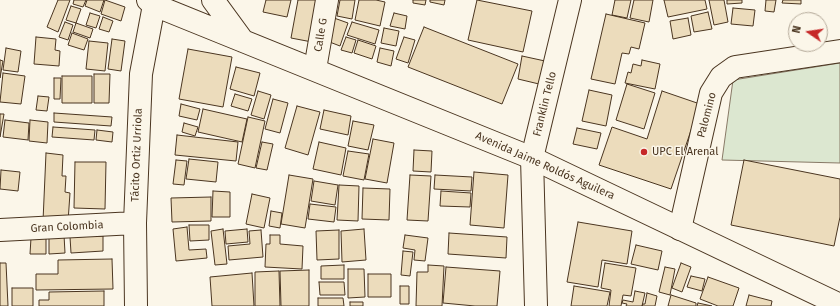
<!DOCTYPE html>
<html>
<head>
<meta charset="utf-8">
<style>
  body { margin:0 }
  #map { position:relative; width:840px; height:306px; overflow:hidden; background:#fbf6e9; font-family:"Fira Sans",sans-serif }
  canvas { display:block }
  .north { position:absolute; left:788px; top:12px; width:40px; height:40px; box-sizing:border-box; background:#fbf6e9; border:1px solid #b4a999; border-radius:50%; rotate:283deg; font-size:11px; font-weight:700; line-height:16px; text-align:center; color:#4a3520 }
  .north::after { content:''; display:block; margin:auto; width:14px; height:18px; background:#c62828; clip-path:polygon(50% 0,100% 100%,50% 72%,0 100%) }
</style>
</head>
<body>
<div id="map">
<canvas width="840" height="306"></canvas>
<div class="north">N</div>
</div>
<script>
const c = document.querySelector('canvas').getContext('2d');
c.lineJoin = 'round';
function fillPath(path, color) { c.fillStyle = color; c.fill(path, 'evenodd'); }
const toPath = rows => new Path2D(rows.map(r => 'M' + r).join(''));
function trace(path, color, width, dash) { c.strokeStyle = color; c.lineWidth = width; c.lineCap = dash ? 'butt' : 'round'; c.setLineDash(dash || []); c.stroke(path); }
function write(font, color, halo, rows, align = 'center') {
  c.font = font + ' "Fira Sans",sans-serif'; c.lineWidth = 3; c.setLineDash([]); c.textBaseline = 'middle'; c.strokeStyle = halo; c.fillStyle = color; for (const [text, x, y, turn = 0] of rows) {
    c.save(); c.translate(x, y); c.rotate((+turn || 0) * Math.PI / 180); c.textAlign = isNaN(turn) ? turn : align; if (halo) c.strokeText(text, 0, 0); c.fillText(text, 0, 0); c.restore();
  }
}
const green = toPath([
  [840,63,840,163,722,160,733,80,840,63]
]);
const building = toPath([
  [58,0,70,0,58,32,47,27,58,0],
  [74,0,86,0,83,7,73,4,74,0],
  [87,0,104,0,100,12,85,6,87,0],
  [105,0,125,7,121,21,101,14,105,0],
  [266,0,291,0,287,17,263,12,266,0],
  [298,0,320,0,312,42,291,38,298,0],
  [340,0,355,0,352,19,337,16,340,0],
  [359,0,376,0,385,2,380,26,355,20,359,0],
  [413,0,426,0,425,5,413,3,413,0],
  [430,0,445,0,444,5,430,2,430,0],
  [477,0,532,11,523,52,468,40,477,0],
  [615,0,631,0,627,18,612,15,615,0],
  [634,0,653,0,649,22,630,18,634,0],
  [664,0,705,0,707,9,668,17,664,0],
  [709,0,724,0,728,22,714,25,709,0],
  [727,0,742,0,742,3,727,4,727,0],
  [766,0,776,0,774,12,765,11,766,0],
  [783,0,801,0,801,4,782,3,783,0],
  [71,6,81,9,76,23,66,20,71,6],
  [733,8,755,10,753,26,731,24,733,8],
  [708,12,712,29,694,32,691,16,708,12],
  [90,13,100,16,96,28,86,25,90,13],
  [394,13,407,16,405,29,390,26,394,13],
  [606,14,645,23,639,49,631,47,629,54,622,53,615,84,591,79,606,14],
  [103,17,113,21,109,32,99,29,103,17],
  [334,18,348,23,340,46,327,41,334,18],
  [688,18,691,35,673,39,670,21,688,18],
  [65,22,73,25,68,40,59,37,65,22],
  [352,22,379,30,375,44,347,35,352,22],
  [76,23,93,29,90,38,73,32,76,23],
  [424,27,518,64,502,104,408,67,424,27],
  [384,28,399,31,396,46,381,43,384,28],
  [72,33,88,39,84,50,68,45,72,33],
  [36,37,56,39,55,50,60,51,59,66,34,64,36,37],
  [346,37,356,40,352,53,341,50,346,37],
  [404,37,415,40,408,63,396,59,404,37],
  [112,39,125,41,121,71,108,69,112,39],
  [358,40,376,46,372,59,354,53,358,40],
  [89,41,108,43,105,71,86,69,89,41],
  [6,48,21,51,18,72,3,70,6,48],
  [380,48,394,51,391,66,377,62,380,48],
  [188,49,232,57,223,107,179,99,188,49],
  [522,56,545,61,539,84,518,79,522,56],
  [0,60,3,61,0,78,0,60],
  [642,60,660,64,655,89,625,83,628,72,631,73,633,64,641,66,642,60],
  [236,67,260,73,254,96,230,89,236,67],
  [3,73,25,76,21,104,0,102,3,73],
  [94,74,110,74,109,103,94,103,94,74],
  [62,76,92,76,92,103,62,103,62,76],
  [54,78,61,78,60,99,54,99,54,78],
  [627,84,655,93,644,129,616,120,627,84],
  [589,90,612,95,606,126,582,121,589,90],
  [258,91,271,95,264,119,251,115,258,91],
  [662,91,700,104,671,189,599,165,612,127,647,139,662,91],
  [235,94,252,99,248,111,231,106,235,94],
  [38,96,49,97,47,111,36,110,38,96],
  [273,99,288,103,280,133,265,129,273,99],
  [181,104,200,109,197,120,179,116,181,104],
  [297,106,320,112,308,155,285,148,297,106],
  [203,109,247,119,242,142,198,132,203,109],
  [324,110,351,116,348,135,320,129,324,110],
  [54,113,112,117,111,126,54,122,54,113],
  [0,114,4,114,0,137,0,114],
  [248,117,265,121,255,168,238,164,248,117],
  [5,120,29,123,28,140,3,137,5,120],
  [30,120,48,122,47,143,29,141,30,120],
  [353,121,374,125,368,150,348,146,353,121],
  [184,123,198,127,195,136,182,132,184,123],
  [53,127,95,130,94,140,52,137,53,127],
  [577,128,601,133,597,149,573,144,577,128],
  [97,130,113,132,112,142,96,140,97,130],
  [177,135,238,142,236,161,175,155,177,135],
  [373,139,394,143,387,183,365,179,373,139],
  [262,142,273,144,267,170,256,168,262,142],
  [319,142,346,148,341,175,313,169,319,142],
  [414,150,432,151,431,172,413,171,414,150],
  [348,151,369,154,364,180,343,176,348,151],
  [46,153,63,155,62,176,66,176,65,192,70,193,68,222,43,221,46,153],
  [189,159,218,162,216,182,186,179,189,159],
  [176,160,187,161,184,185,173,184,176,160],
  [744,160,840,179,840,217,834,246,731,225,744,160],
  [75,162,106,162,105,209,74,208,75,162],
  [1,170,20,172,18,191,0,189,1,170],
  [474,172,508,175,504,228,470,225,474,172],
  [289,175,313,179,305,228,281,224,289,175],
  [410,175,431,176,428,221,407,220,410,175],
  [435,175,472,177,471,191,434,189,435,175],
  [314,181,338,185,335,205,311,201,314,181],
  [339,185,359,186,358,221,337,220,339,185],
  [363,188,390,189,389,220,362,219,363,188],
  [213,191,230,192,230,217,212,217,213,191],
  [441,191,471,193,470,207,440,206,441,191],
  [252,194,270,198,264,228,246,224,252,194],
  [211,197,211,221,172,222,171,198,211,197],
  [310,204,336,207,334,222,308,219,310,204],
  [271,211,282,213,280,228,269,226,271,211],
  [578,222,632,231,627,264,602,260,598,287,567,282,578,222],
  [189,225,209,225,209,240,190,241,189,225],
  [187,227,189,250,206,249,207,258,176,261,173,229,187,227],
  [223,229,227,264,215,265,211,231,223,229],
  [247,229,248,242,226,244,225,231,247,229],
  [364,229,366,260,342,262,341,231,364,229],
  [261,230,263,257,229,260,228,246,250,244,249,231,261,230],
  [339,230,339,259,317,260,316,231,339,230],
  [449,233,507,237,506,258,448,254,449,233],
  [64,235,65,253,49,254,49,236,64,235],
  [270,235,280,235,280,244,303,246,302,269,265,267,266,244,270,244,270,235],
  [405,235,428,238,425,261,414,260,415,250,403,248,405,235],
  [103,236,103,251,71,253,70,237,103,236],
  [31,238,46,238,46,254,30,254,31,238],
  [636,245,662,251,658,270,631,264,636,245],
  [403,251,413,252,410,276,401,275,403,251],
  [112,259,113,289,36,290,36,274,58,274,58,260,112,259],
  [0,263,6,263,8,306,0,306,0,263],
  [605,263,636,268,631,296,623,295,621,306,609,306,611,290,601,288,605,263],
  [681,263,691,267,682,292,672,288,681,263],
  [344,265,344,279,321,279,321,266,344,265],
  [428,265,444,266,442,306,416,306,417,272,428,272,428,265],
  [446,267,500,271,497,306,475,306,443,303,446,267],
  [665,267,675,269,670,295,659,292,665,267],
  [348,269,364,269,365,297,348,298,348,269],
  [309,270,309,306,281,306,280,271,309,270],
  [279,271,280,306,255,306,255,272,279,271],
  [252,273,254,306,212,306,210,277,252,273],
  [368,274,391,274,391,297,368,297,368,274],
  [691,276,705,279,702,291,687,287,691,276],
  [708,277,739,288,733,306,718,306,700,299,708,277],
  [319,282,344,282,345,295,320,295,319,282],
  [400,286,409,286,409,304,400,304,400,286],
  [574,286,610,292,607,306,571,306,574,286],
  [12,288,33,288,33,306,12,306,12,288],
  [104,291,104,306,39,306,39,300,49,300,49,292,104,291],
  [635,291,645,293,642,306,626,306,627,304,622,303,623,300,633,302,635,291],
  [647,293,657,296,655,306,642,306,643,304,645,304,647,293],
  [671,295,696,303,696,306,668,306,671,295],
  [749,295,772,301,771,306,746,306,749,295],
  [318,298,343,298,344,306,318,306,318,298],
  [350,302,363,302,363,306,350,306,350,302],
  [698,303,712,306,697,306,698,303]
]);
const minor = toPath([
  [315,69,327,0],
  [680,229,711,93,721,77,735,67,840,51],
  [0,230,135,223],
  [136,306,135,223,141,74,154,5],
  [536,306,532,158,570,0]
]);
const tertiary = toPath([
  [148,0,154,5,532,158,840,305],
  [213,0,243,41]
]);
const markers = [
  [644,152,4,"#c62828"]
];
const streetNames = [
  ["Calle G",321,35,-81],
  ["Franklin Tello",545,104,-76],
  ["Palomino",707,115,-75],
  ["Tácito Ortiz Urriola",137,155,-88],
  ["Avenida Jaime Roldós Aguilera",545,166,24],
  ["Gran Colombia",67,227,-3]
];
const poiNames = [
  ["UPC El Arenal",652,152]
];
fillPath(green, '#dce7d0');
trace(green, '#887966', 1);
fillPath(building, '#ecdcbc');
trace(building, '#4a3520', 1);
trace(minor, '#4a3520', 24);
trace(tertiary, '#4a3520', 24);
trace(minor, '#fbf6e9', 22);
trace(tertiary, '#fbf6e9', 22);
for (const [x, y, r, color] of markers) { const dot = new Path2D(); dot.arc(x, y, r, 0, 2 * Math.PI); c.fillStyle = color; c.fill(dot); trace(dot, '#fbf6e9', 1.5); }
write('11px', '#4a3520', '#fbf6e9', streetNames);
write('11px', '#4a3520', '#fbf6e9', poiNames, 'left');
</script>
</body>
</html>
